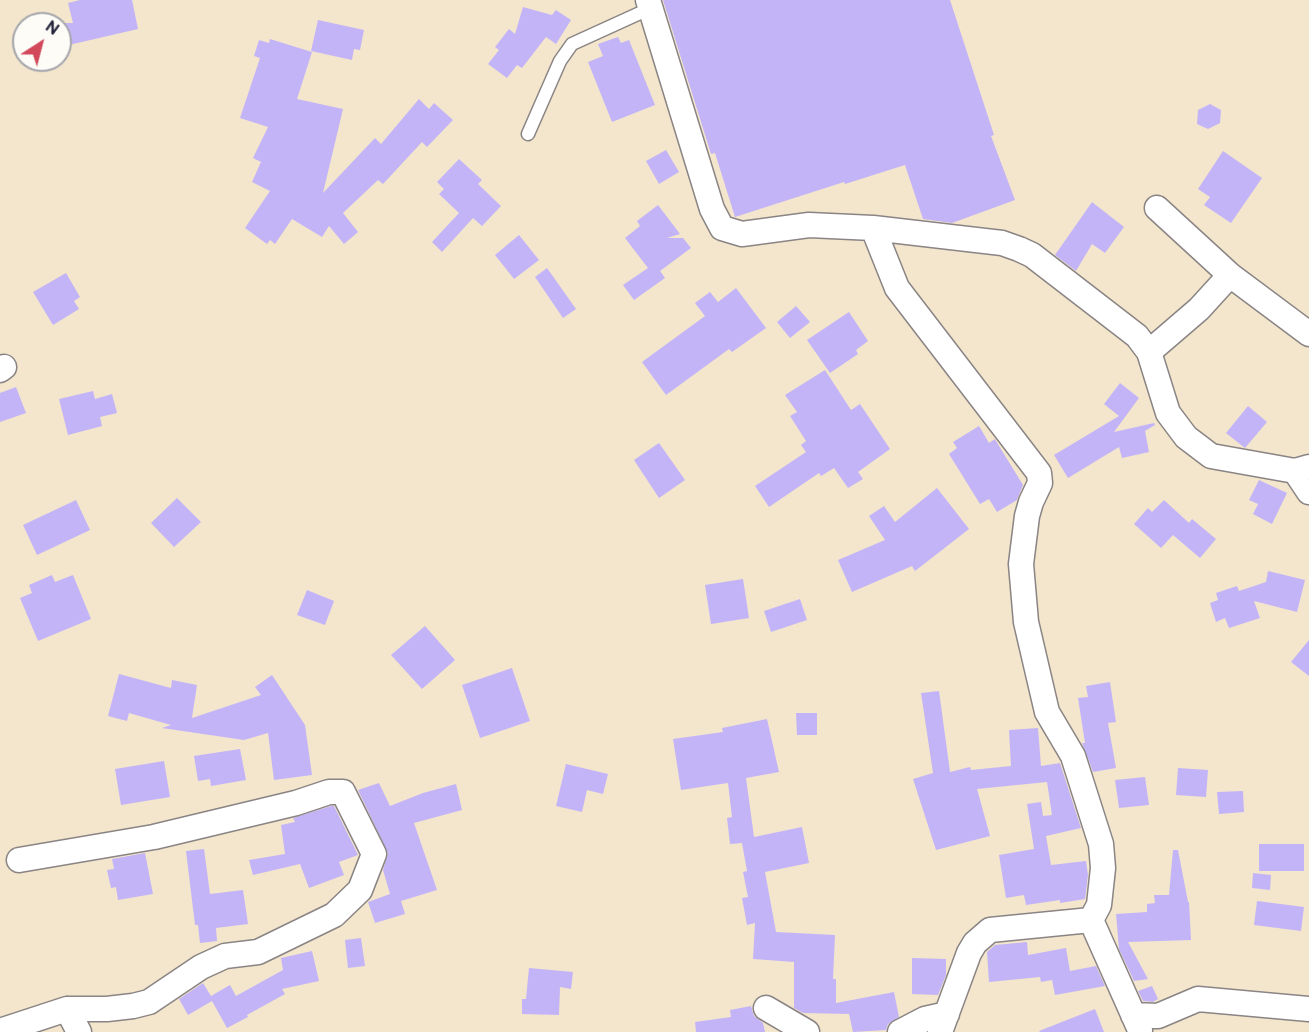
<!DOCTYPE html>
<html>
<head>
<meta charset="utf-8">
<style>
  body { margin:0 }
  #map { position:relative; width:1309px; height:1032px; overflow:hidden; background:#f3e6cc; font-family:"Balsamiq Sans",sans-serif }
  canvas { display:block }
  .north { position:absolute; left:12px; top:12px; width:60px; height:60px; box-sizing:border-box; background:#fdfcf7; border:2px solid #a5a5ac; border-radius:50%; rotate:36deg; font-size:16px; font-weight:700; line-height:24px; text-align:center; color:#22223b }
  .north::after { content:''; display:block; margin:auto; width:21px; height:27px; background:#d1495b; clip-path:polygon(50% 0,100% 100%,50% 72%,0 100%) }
</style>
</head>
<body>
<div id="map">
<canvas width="1309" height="1032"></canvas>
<div class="north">N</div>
</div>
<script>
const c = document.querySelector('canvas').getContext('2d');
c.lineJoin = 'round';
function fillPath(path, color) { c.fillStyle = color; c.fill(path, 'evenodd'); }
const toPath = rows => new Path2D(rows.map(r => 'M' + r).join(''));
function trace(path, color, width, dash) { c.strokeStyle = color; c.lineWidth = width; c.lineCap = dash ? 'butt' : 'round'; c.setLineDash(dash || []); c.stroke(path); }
const building = toPath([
  [80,0,132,0,138,29,60,47,60,23,73,23,68,3],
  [663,0,950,0,994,135,991,136,1015,200,952,223,923,219,905,165,845,184,844,182,735,217,715,153,711,154],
  [523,7,552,15,556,10,571,20,556,44,546,37,522,68,517,65,507,78,488,64,499,50,495,47,509,29,515,34],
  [318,20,364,30,360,50,354,49,352,60,311,51],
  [618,37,621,43,629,40,655,105,612,122,588,62,603,56,598,44],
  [270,39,312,52,297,99,343,109,323,193,375,138,381,144,419,99,429,109,434,103,453,120,427,147,422,142,383,184,378,180,343,213,358,232,344,244,329,226,322,237,292,219,275,244,270,240,267,244,245,228,270,191,252,182,261,162,253,158,268,127,240,118,260,58,254,56,259,40,269,43],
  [1210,104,1221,110,1220,123,1208,129,1197,124,1198,110],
  [666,150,679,172,659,184,646,161],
  [1223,151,1262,178,1231,223,1204,205,1210,197,1198,189],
  [459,159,482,180,478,184,501,206,482,226,473,218,442,252,432,242,459,213,439,194,444,189,437,182],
  [1092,202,1124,227,1105,253,1092,244,1076,271,1055,255],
  [658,205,680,234,667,238,683,238,691,248,660,271,665,278,634,300,623,285,648,268,625,238,640,226,637,221],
  [519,235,539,260,514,279,495,255],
  [547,268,576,309,563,318,535,277],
  [66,273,80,297,74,301,79,309,53,325,33,292],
  [736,288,766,328,732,352,729,349,666,395,642,362,705,316,695,303,710,292,718,302],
  [796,306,810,322,790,338,777,322],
  [849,312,868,341,856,350,858,354,830,373,807,340],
  [825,370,851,410,860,404,890,449,858,472,863,479,848,488,834,468,821,476,819,473,769,507,755,486,806,452,801,445,806,441,790,416,797,412,785,395],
  [1120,383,1139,398,1114,432,1154,423,1155,425,1145,431,1149,452,1122,458,1119,447,1068,478,1054,455,1119,416,1104,404],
  [16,387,26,413,0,422,0,393],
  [93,391,95,399,112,394,117,413,100,417,102,426,68,435,59,399],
  [1248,406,1267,422,1245,448,1226,433],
  [979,426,989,443,995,439,996,441,1023,485,1017,500,997,512,989,499,980,504,949,454,957,448,953,442],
  [659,443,685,480,659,498,634,460],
  [1259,480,1287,493,1272,524,1253,514,1258,504,1249,500],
  [937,488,969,529,915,571,912,566,852,592,838,560,885,540,869,516,884,506,895,522],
  [177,498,201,522,174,547,151,523],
  [76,500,90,530,37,555,23,525],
  [1164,500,1189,523,1192,519,1216,539,1200,558,1173,535,1161,548,1134,524,1148,508,1152,512],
  [1268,571,1305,580,1297,612,1254,601,1260,618,1229,628,1225,618,1216,622,1210,603,1218,600,1216,593,1237,586,1239,591,1266,582],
  [52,575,55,582,73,575,91,619,38,641,20,598,32,593,29,585],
  [743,579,749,618,711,624,705,585],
  [307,590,334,601,325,625,297,615],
  [800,599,807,620,771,632,764,611],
  [425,626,455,660,422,689,391,655],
  [1309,640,1309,676,1291,662],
  [512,668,530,721,480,738,462,685],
  [119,674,171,688,172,680,197,685,192,718,261,695,255,687,272,675,305,725,312,775,274,780,268,733,244,740,162,728,171,725,129,713,127,721,108,716],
  [1110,682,1116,722,1108,723,1116,768,1093,772,1082,743,1085,743,1078,698,1088,697,1086,686],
  [939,691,950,772,970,767,971,770,1011,766,1009,730,1038,728,1041,766,1060,763,1081,828,1046,836,1051,865,1086,861,1088,875,1085,899,1060,903,1060,900,1026,905,1024,895,1006,898,999,855,1034,849,1027,804,1041,802,1043,816,1052,815,1047,782,977,789,990,836,936,850,913,779,933,773,921,693],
  [796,713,817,713,817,735,797,735],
  [767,719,779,772,746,778,754,837,802,827,809,863,765,872,776,932,835,935,833,979,836,979,836,1003,894,992,899,1017,888,1024,886,1030,853,1032,849,1014,803,1013,794,1008,794,962,753,959,755,923,747,925,742,898,748,897,743,872,747,871,742,843,730,844,727,818,732,817,728,783,681,790,673,739,723,732,722,728],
  [240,749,246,780,211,786,210,779,198,781,194,756],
  [164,761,170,797,121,805,115,769],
  [566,764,608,774,603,794,587,790,582,812,556,806],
  [1178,768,1208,770,1206,797,1176,795],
  [1145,777,1149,805,1119,808,1115,780],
  [379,783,390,806,423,793,456,784,462,810,414,823,437,890,401,901,405,914,375,923,368,902,390,894,383,870,388,853,358,790],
  [1243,791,1244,812,1219,814,1217,792],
  [331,806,334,806,358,855,339,862,344,875,309,888,300,864,253,875,249,860,285,854,281,825,295,822,293,818],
  [1259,844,1304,844,1304,871,1259,871],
  [204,849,210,894,243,890,248,924,216,928,217,941,200,943,198,925,195,925,186,851],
  [1173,850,1178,850,1188,902,1189,902,1191,940,1128,942,1148,979,1134,981,1119,949,1116,914,1147,912,1147,904,1155,903,1154,895,1169,895],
  [145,853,153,894,118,900,116,887,111,888,107,870,114,869,112,859],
  [1253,873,1271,875,1270,890,1252,888],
  [1257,901,1304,907,1301,931,1254,925],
  [361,938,365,966,348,968,345,940],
  [1027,942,1028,955,1066,948,1070,971,1096,966,1105,986,1055,995,1052,980,1041,982,1040,977,989,982,987,952,995,945],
  [312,951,319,981,282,989,285,994,247,1015,248,1017,227,1028,212,1001,188,1015,179,999,203,983,211,996,230,985,236,996,283,970,281,958],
  [912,958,946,959,946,975,938,995,912,994],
  [529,968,573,972,571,989,560,987,559,1015,522,1014,522,999,526,999],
  [1152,986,1158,999,1153,1002,1143,1001,1138,991],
  [751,1006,754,1016,763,1023,765,1032,696,1032,695,1022,731,1017,730,1010],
  [1095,1009,1104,1032,1040,1032,1039,1031]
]);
const service = toPath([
  [528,134,560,61,572,44,651,8]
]);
const minor = toPath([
  [648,0,712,209,722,228,742,234,809,225,873,228,1002,243,1019,249,1032,255,1137,336,1149,352,1168,413,1186,437,1211,456,1295,471,1309,467],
  [1157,208,1230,275,1309,334],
  [873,228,897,288,1039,473,1040,483,1031,502,1027,516,1021,564,1026,622,1047,712,1073,756,1101,844,1103,868,1099,905,1091,920],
  [1149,352,1199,309,1230,275],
  [0,370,4,367],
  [1295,471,1309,492],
  [1091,920,1140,1030],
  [766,1008,807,1032],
  [67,1009,79,1032],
  [1133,1015,1158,1016,1198,999,1309,1009],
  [0,1031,67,1009,107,1009,133,1006,149,1002,201,967,225,956,258,952,334,915,360,890,374,854,343,792,329,792,296,803,154,837,19,860],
  [900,1032,925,1019,947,1014],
  [940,1032,969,953,975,943,990,930,1091,920]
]);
fillPath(building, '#c3b4f8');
trace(service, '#8a8484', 15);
trace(minor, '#8a8484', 27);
trace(service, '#fff', 12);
trace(minor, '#fff', 24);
</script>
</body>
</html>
